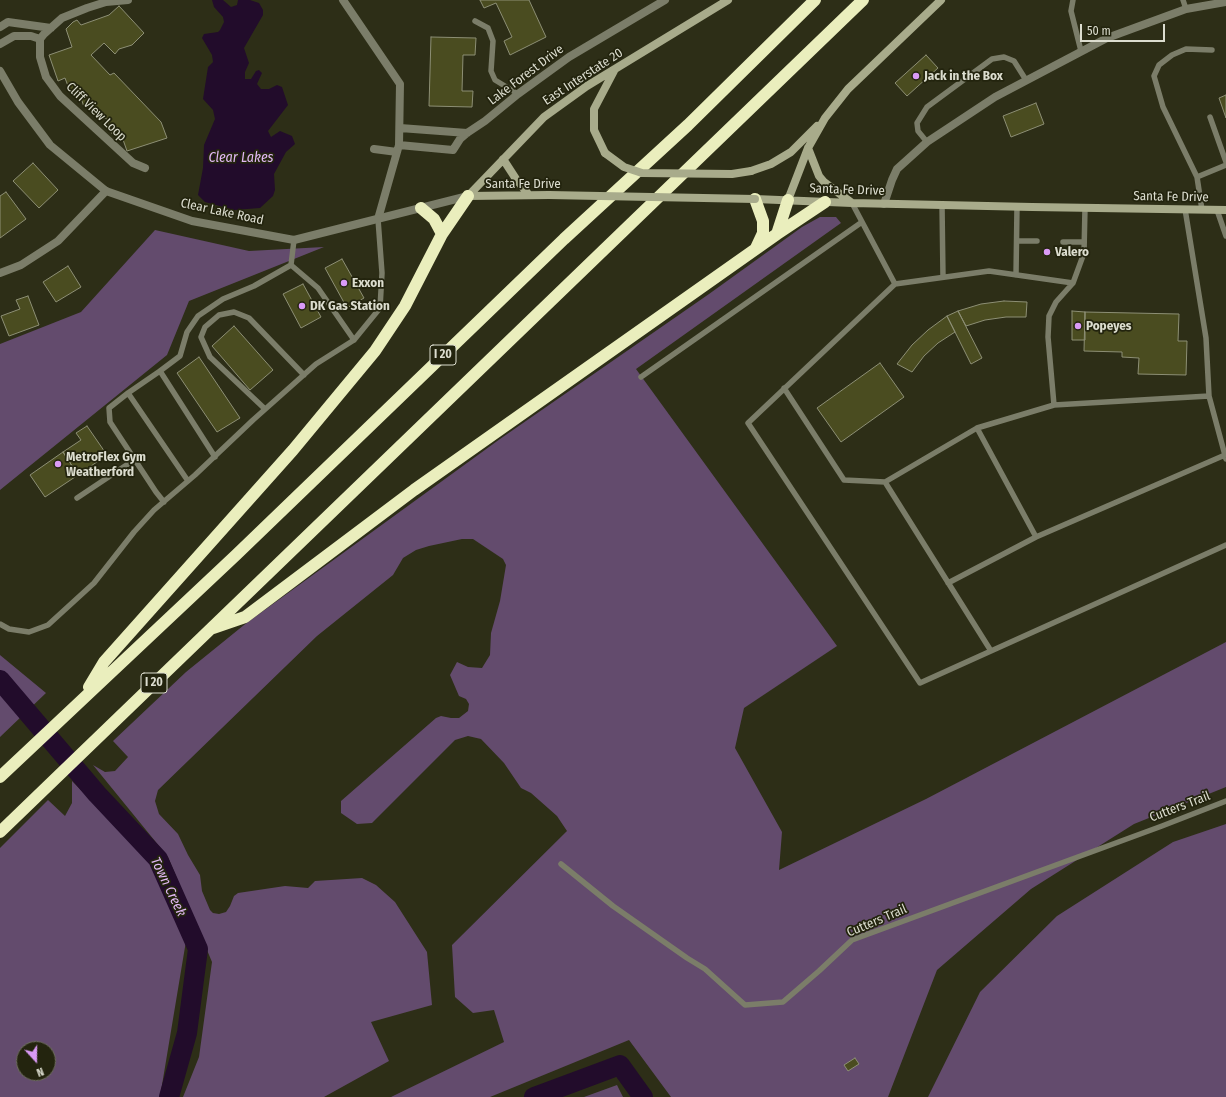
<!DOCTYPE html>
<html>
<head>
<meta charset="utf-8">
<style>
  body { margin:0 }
  #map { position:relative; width:1226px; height:1097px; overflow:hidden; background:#2d2e17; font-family:"Fira Sans Condensed",sans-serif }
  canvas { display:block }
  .north { position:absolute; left:16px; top:1041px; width:40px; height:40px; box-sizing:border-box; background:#23240e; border:1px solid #6d6e5b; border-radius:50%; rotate:159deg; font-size:11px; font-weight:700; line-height:16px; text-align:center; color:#dcddcf }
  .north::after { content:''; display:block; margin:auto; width:14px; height:18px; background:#da9af6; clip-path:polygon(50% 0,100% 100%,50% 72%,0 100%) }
  .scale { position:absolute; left:1080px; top:24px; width:85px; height:18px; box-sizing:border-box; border:2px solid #dcddcf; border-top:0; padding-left:5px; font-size:12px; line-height:14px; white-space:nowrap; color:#dcddcf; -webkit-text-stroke:3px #23240e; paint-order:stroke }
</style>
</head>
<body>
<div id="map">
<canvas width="1226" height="1097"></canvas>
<div class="north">N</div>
<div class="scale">50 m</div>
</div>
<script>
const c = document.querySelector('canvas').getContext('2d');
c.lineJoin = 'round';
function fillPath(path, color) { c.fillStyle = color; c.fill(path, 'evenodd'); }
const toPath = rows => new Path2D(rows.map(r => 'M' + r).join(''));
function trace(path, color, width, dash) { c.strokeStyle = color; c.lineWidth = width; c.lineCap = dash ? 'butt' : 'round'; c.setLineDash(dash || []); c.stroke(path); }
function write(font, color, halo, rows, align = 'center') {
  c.font = font + ' "Fira Sans Condensed",sans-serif'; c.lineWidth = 3.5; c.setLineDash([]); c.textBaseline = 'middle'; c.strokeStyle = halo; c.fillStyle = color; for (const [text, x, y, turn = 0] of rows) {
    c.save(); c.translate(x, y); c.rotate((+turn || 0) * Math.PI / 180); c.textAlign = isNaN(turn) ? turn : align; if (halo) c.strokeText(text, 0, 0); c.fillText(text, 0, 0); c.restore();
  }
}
const green = toPath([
  [820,217,836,217,841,223,636,369,837,646,744,708,735,748,782,832,779,870,926,799,1226,642,1226,787,1134,824,1031,889,937,970,888,1097,671,1097,629,1040,490,1097,391,1097,504,1042,494,1010,473,1013,455,997,452,945,567,831,557,816,531,793,521,788,504,763,481,739,468,736,455,740,372,823,357,824,341,813,341,801,436,718,441,716,451,718,459,718,468,711,469,704,466,699,459,696,450,675,457,662,468,667,482,668,490,655,491,633,500,601,506,565,503,559,473,539,462,539,429,546,416,550,403,558,393,575,317,636,158,790,155,801,159,814,178,834,188,855,200,875,202,891,210,910,213,913,219,914,226,912,230,906,234,896,238,893,285,886,308,888,315,881,362,878,376,885,395,902,427,952,432,1005,371,1022,389,1061,324,1097,183,1097,199,1057,212,962,168,857,93,765,105,772,115,771,128,757,113,741,186,672,244,625,500,439,709,294,802,227],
  [155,230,249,251,324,247,189,301,167,355,0,490,0,344,81,312],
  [0,655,46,693,0,737],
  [72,781,153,863,186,941,160,1097,0,1097,0,848,48,800,65,816,72,803],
  [24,1049,48,1049,48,1073,24,1073],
  [1226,824,1226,1097,928,1097,980,992,1057,916,1173,842],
  [617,1085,623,1097,584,1097]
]);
const water = toPath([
  [212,0,223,0,231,7,237,5,238,0,250,0,259,3,263,10,263,15,244,48,249,63,245,72,245,79,251,79,256,71,259,70,262,73,257,84,261,89,269,89,277,85,282,87,288,105,268,131,271,137,280,131,292,136,295,144,286,152,274,174,275,190,273,196,260,208,234,210,205,202,198,195,203,168,204,145,215,119,213,110,203,99,208,67,213,62,212,55,202,38,204,34,218,32,220,30,224,22,223,17,214,7]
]);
const river = toPath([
  [0,680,97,794,158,859,198,949,187,1033,169,1097],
  [534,1097,620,1065,643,1097]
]);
const building = toPath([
  [480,0,529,0,546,37,510,55,504,41,512,37,496,3,484,8,480,0],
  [119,6,144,33,132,45,119,49,115,54,104,43,91,55,110,75,114,73,161,122,167,138,127,151,120,131,112,134,106,118,98,120,92,104,84,107,79,92,71,94,65,78,58,81,49,55,72,47,66,29,73,22,77,20,81,25,109,15,119,6],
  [431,37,476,38,475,55,463,55,462,91,473,91,472,107,429,106,431,37],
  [926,55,938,68,907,96,895,83,926,55],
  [1226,95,1226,118,1219,98,1226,95],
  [1036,103,1044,124,1011,137,1003,116,1036,103],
  [33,163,58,190,39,208,13,181,33,163],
  [6,192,26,219,0,238,0,196,6,192],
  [342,259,364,298,347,308,325,268,342,259],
  [68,266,81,287,56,302,43,282,68,266],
  [303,284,321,317,301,328,283,294,303,284],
  [28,296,39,325,9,336,1,316,20,309,16,300,28,296],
  [1004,301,1027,302,1026,317,1006,317,985,320,966,326,958,311,981,304,1004,301],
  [958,311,982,358,971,364,947,316,958,311],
  [1072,311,1085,312,1085,340,1072,340,1072,311],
  [1085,312,1179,314,1178,341,1187,341,1186,375,1138,374,1139,358,1122,357,1122,352,1084,351,1085,312],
  [947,316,955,332,938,343,924,356,912,372,897,364,912,345,928,330,947,316],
  [234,326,273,370,250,390,212,346,234,326],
  [199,357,240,418,217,432,177,373,199,357],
  [880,363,904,397,841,442,817,408,880,363],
  [87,426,107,455,78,475,63,452,81,440,76,433,87,426],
  [63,452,78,475,45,497,30,475,63,452],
  [855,1058,859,1064,848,1071,844,1065,855,1058]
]);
const service = toPath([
  [1073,0,1071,11,1081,51],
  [1183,0,1186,9],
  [475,21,488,28,493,41,491,71,495,80,518,94],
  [1210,117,1226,162],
  [927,142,918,131,917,123,927,107,992,59,1004,57,1014,61,1026,80],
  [1197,177,1226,165],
  [852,203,895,284,748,423,920,683,1226,545],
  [942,205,943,277],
  [1185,209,1206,338,1209,396,1226,459],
  [1202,210,1197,177,1163,107,1154,76,1159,65,1172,55,1186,49,1212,50],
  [1217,210,1226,236],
  [1017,241,1037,241],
  [1063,242,1084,242],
  [1016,275,1017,207],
  [895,284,989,271,1073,283],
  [354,340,380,308,382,273,378,219],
  [160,371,180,356,187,332,198,316,223,299,254,286,291,265],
  [641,377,862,222],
  [784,388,844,480,885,482],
  [128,393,160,371,215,457],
  [1054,405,1048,337,1049,316,1056,302,1073,283,1084,253,1085,208],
  [265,409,210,357,201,337,205,327,219,315,234,312,249,318,304,375],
  [977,428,1036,537,1225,455],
  [77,498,134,460],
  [164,502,156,492,110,422,109,408,128,393,188,481],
  [948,583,1036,537],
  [0,624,9,629,29,632,48,625,94,583,134,532,154,510,195,475,253,420,316,364,354,340,318,288,291,265,294,240],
  [991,651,885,482,977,428,1054,405,1209,396],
  [561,864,613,906,687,958,705,969,745,1005,783,1002,819,971,852,940,1162,826,1226,801]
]);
const minor = toPath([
  [343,0,400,84,399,145,378,219],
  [0,27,8,22,51,28],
  [40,39,40,57,46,77,60,96,133,163,145,168],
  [40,39,44,34,62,18,87,8,106,2,128,0],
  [0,44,14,36,31,36,40,39],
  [400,128,467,133],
  [399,145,453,150,460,139,467,133,485,121,518,94,569,57,665,0],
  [374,149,397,152],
  [884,204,892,180,897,169,927,142,995,97,1107,38,1186,9,1226,2],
  [0,273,21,265,58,241,106,191]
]);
const tertiary = toPath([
  [0,71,18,102,50,145,106,191,192,221,294,240,468,196]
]);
const secondary = toPath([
  [808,148,819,176,824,182,852,203],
  [605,153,594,130,594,109,614,71],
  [503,159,516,179,529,195],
  [751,171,771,164,791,152,817,126],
  [468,196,544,117,587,86,728,0],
  [468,196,549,195],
  [755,199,852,203,1032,207,1226,210],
  [788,200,808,148,825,118,848,89,941,0]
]);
const motorway = toPath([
  [755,199,763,221,763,233,756,248],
  [421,208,434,219,442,234],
  [777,234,788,200],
  [213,628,245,617,414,490,777,234,825,202],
  [89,687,104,662,293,450,375,351,405,306,442,234,468,196],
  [0,777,236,555,564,239,688,125,815,0],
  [0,832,863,0]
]);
const secondaryBridge = toPath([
  [605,153,624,167,642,173,732,174,751,171],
  [549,195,755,199]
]);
const markers = [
  [916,76,4,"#da9af6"],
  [1047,252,4,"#da9af6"],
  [344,283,4,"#da9af6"],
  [302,306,4,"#da9af6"],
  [1078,326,4,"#da9af6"],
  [58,464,4,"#da9af6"]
];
const shields = [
  [443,355,26],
  [154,683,26]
];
const shieldNames = [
  ["I 20",443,355],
  ["I 20",154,683]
];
const streetNames = [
  ["Lake Forest Drive",526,75,-37],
  ["East Interstate 20",583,77,-33],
  ["Cliff View Loop",96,112,44],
  ["Santa Fe Drive",523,184],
  ["Santa Fe Drive",847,190,2],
  ["Santa Fe Drive",1171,197,1],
  ["Clear Lake Road",222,212,12],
  ["Cutters Trail",1180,807,-21],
  ["Cutters Trail",877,921,-23]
];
const poiNames = [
  ["Jack in the Box",924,76],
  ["Valero",1055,252],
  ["Exxon",352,283],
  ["DK Gas Station",310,306],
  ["Popeyes",1086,326],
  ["MetroFlex Gym",66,457],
  ["Weatherford",66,472]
];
const waterNames = [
  ["Clear Lakes",241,158],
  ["Town Creek",168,887,64]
];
fillPath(green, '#634b6d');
fillPath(water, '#220c2b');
trace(river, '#220c2b', 20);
fillPath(building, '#4a4c20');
trace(building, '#8d8f75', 1);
trace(service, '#7b7d69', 5.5);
trace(minor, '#7b7d69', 8);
trace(tertiary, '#7b7d69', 8);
trace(secondary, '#a8ab8b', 8);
trace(motorway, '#eaeebd', 12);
trace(secondaryBridge, '#a8ab8b', 8);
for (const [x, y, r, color] of markers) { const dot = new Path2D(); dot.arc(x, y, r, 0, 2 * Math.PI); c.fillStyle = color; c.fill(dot); trace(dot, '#23240e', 1.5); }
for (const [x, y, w] of shields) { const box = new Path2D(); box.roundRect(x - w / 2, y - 10, w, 20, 3); c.fillStyle = '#23240e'; c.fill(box); trace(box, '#dcddcf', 1); }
write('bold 12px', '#dcddcf', null, shieldNames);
write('13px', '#dcddcf', '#23240e', streetNames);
write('bold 13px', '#dcddcf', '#23240e', poiNames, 'left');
write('italic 14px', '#e2b8f5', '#23240e', waterNames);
</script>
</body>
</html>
